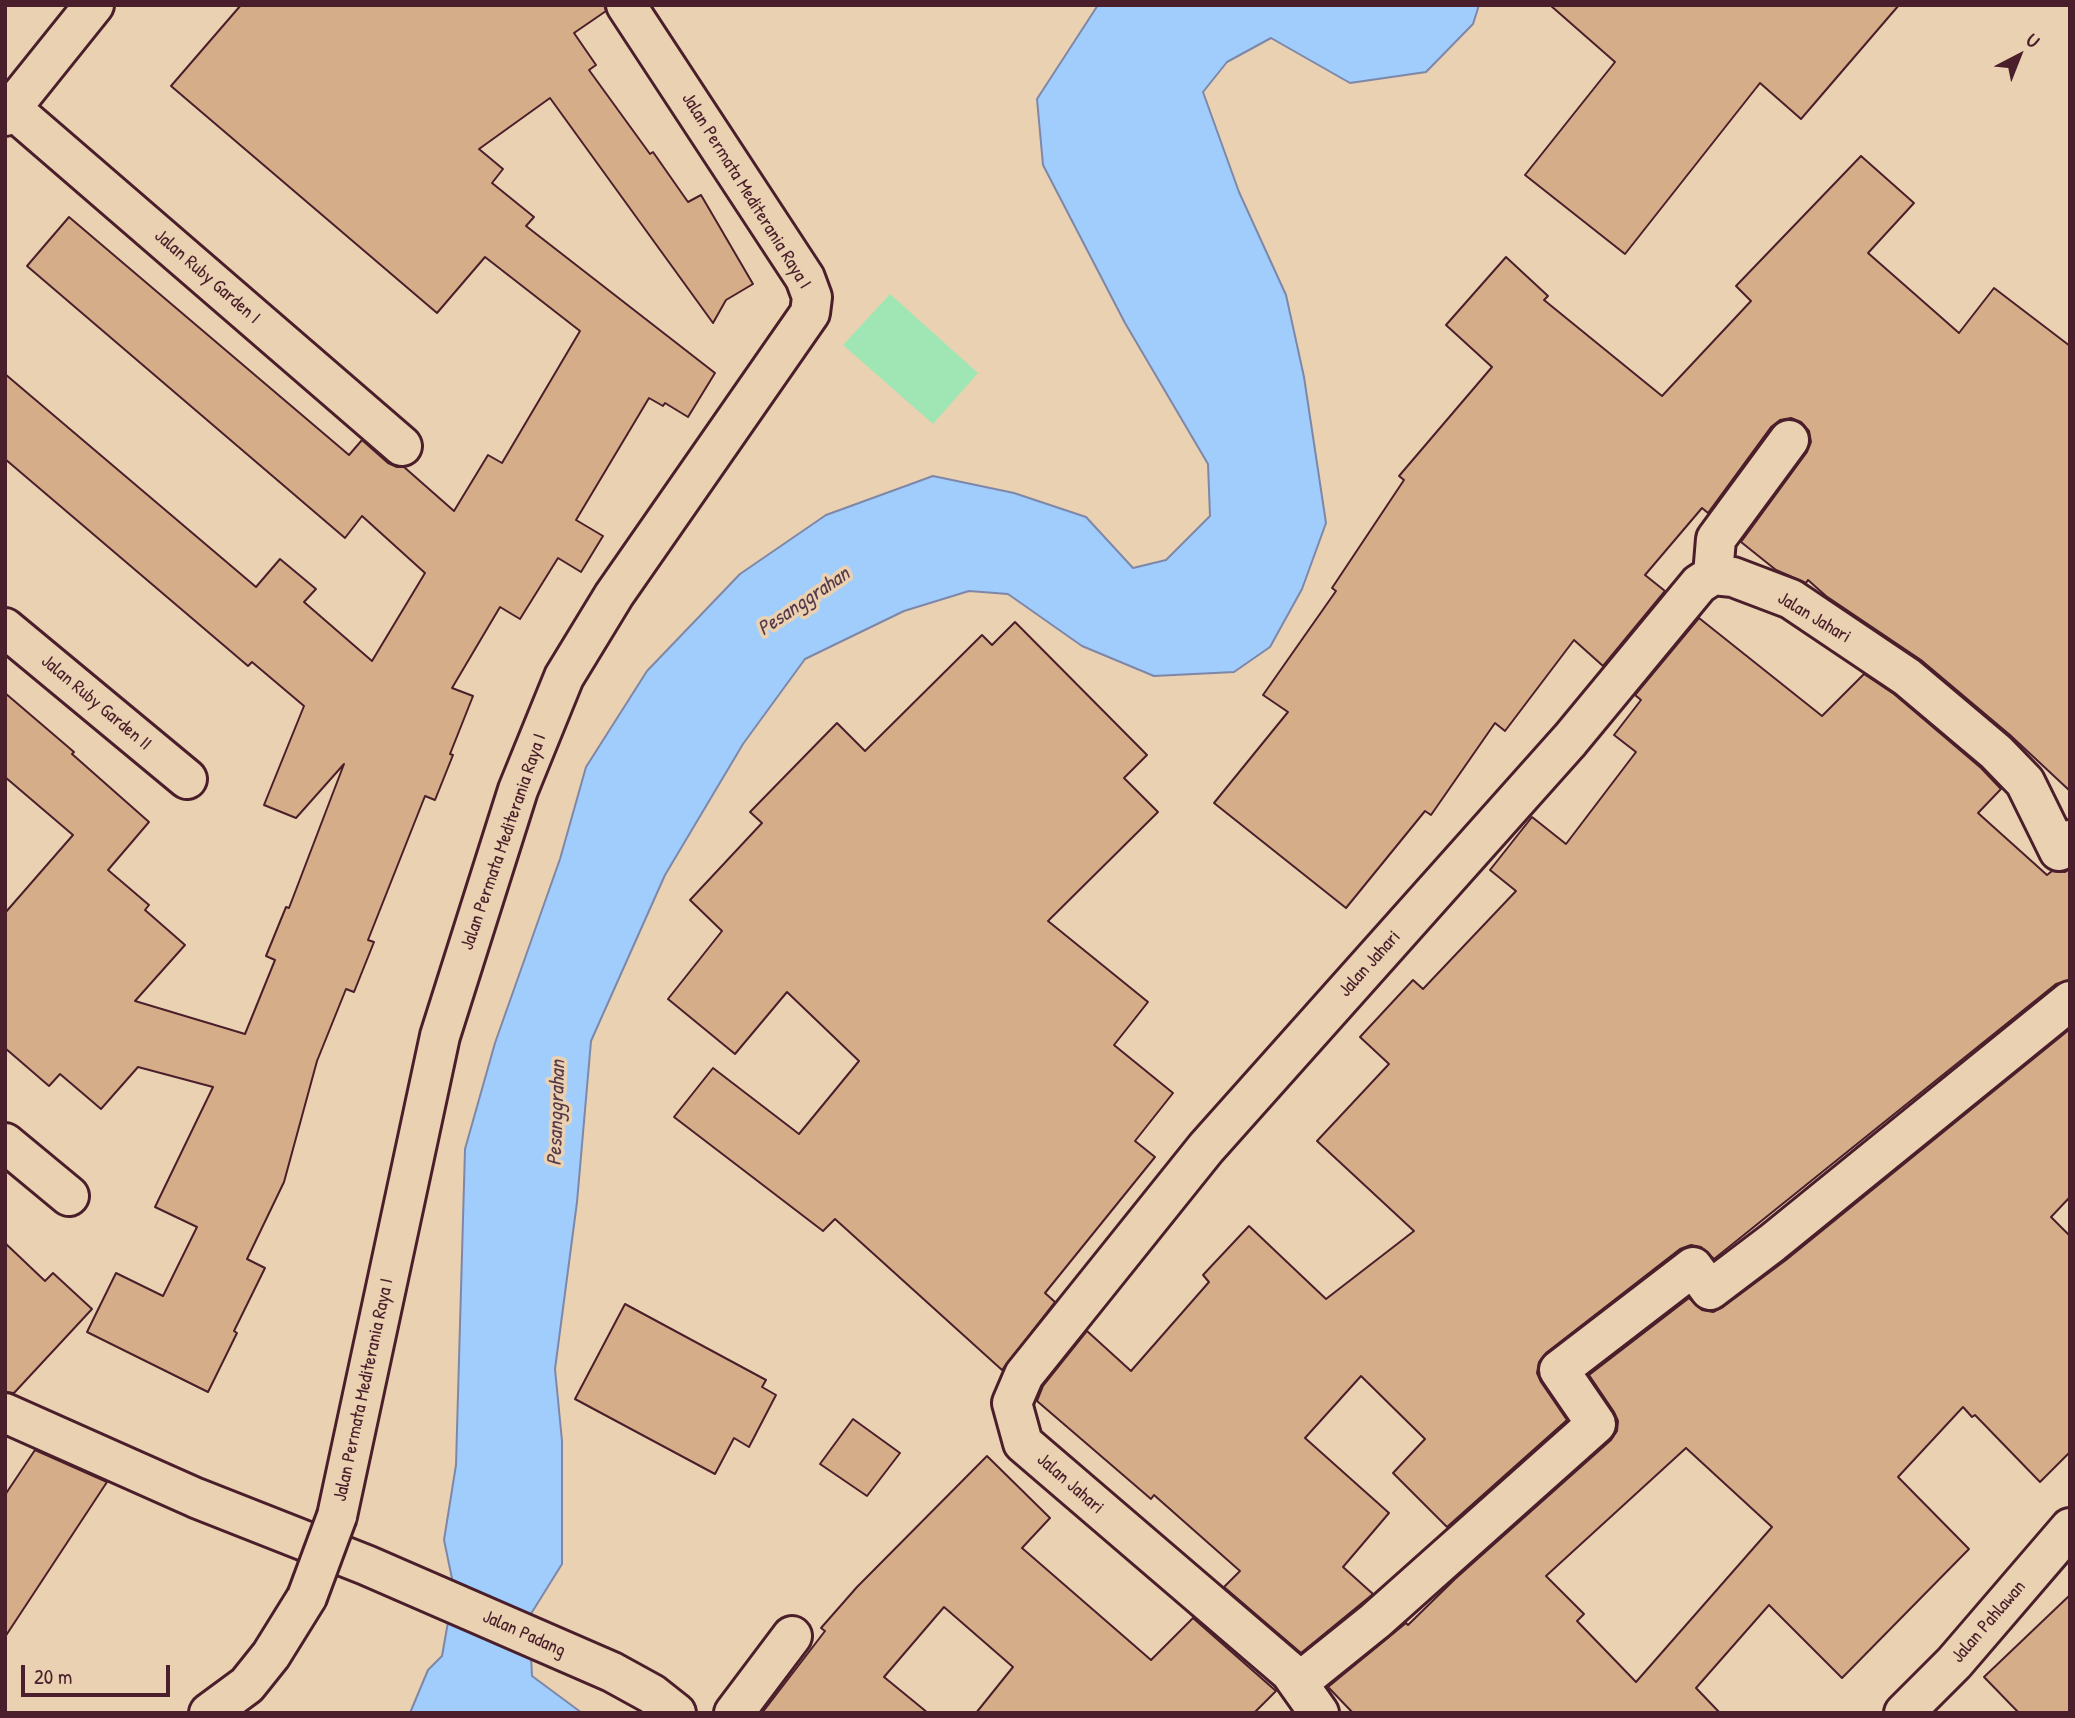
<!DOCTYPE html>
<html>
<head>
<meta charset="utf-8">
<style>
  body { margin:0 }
  #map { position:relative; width:2075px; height:1718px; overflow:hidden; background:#ead1b1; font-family:"Patrick Hand",sans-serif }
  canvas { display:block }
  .frame { position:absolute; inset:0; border:7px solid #4a1f2b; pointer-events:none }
  .north { position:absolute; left:1984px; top:21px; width:70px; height:70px; -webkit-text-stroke:5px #ead1b1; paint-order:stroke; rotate:42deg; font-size:19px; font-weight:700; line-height:28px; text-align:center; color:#4a1f2b }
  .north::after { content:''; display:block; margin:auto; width:24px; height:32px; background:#4a1f2b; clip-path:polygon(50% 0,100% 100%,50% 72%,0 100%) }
  .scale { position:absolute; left:21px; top:1665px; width:149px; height:32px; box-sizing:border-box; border:4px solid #4a1f2b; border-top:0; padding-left:9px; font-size:21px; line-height:24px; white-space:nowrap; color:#4a1f2b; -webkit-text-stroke:5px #ead1b1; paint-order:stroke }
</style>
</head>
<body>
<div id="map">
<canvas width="2075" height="1718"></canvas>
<div class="frame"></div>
<div class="north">U</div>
<div class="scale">20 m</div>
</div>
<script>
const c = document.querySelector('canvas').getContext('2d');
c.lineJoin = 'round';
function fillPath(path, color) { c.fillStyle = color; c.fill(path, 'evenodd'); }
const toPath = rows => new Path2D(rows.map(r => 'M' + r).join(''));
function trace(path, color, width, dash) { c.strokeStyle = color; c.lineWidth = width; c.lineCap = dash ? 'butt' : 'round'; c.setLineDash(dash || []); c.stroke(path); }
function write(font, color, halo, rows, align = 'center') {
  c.font = font + ' "Patrick Hand",sans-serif'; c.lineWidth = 7; c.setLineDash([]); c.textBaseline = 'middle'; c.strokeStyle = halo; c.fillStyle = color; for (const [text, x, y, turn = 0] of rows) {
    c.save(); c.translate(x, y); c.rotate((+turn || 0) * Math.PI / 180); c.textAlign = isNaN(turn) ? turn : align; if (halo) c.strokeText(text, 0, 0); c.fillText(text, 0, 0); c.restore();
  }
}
const green = toPath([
  [890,294,978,373,933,424,843,345]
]);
const water = toPath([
  [1098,5,1479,5,1473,24,1426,72,1350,83,1271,38,1227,62,1203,92,1239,192,1286,295,1304,377,1326,523,1302,589,1270,647,1234,672,1154,676,1082,646,1008,594,969,591,904,611,805,659,743,744,665,875,591,1041,577,1202,555,1369,562,1441,562,1564,529,1617,532,1676,582,1713,410,1713,428,1670,442,1656,454,1588,444,1540,456,1465,465,1149,495,1043,560,859,586,767,647,671,740,574,826,515,933,476,1014,493,1086,517,1133,568,1166,560,1210,516,1208,464,1125,323,1043,165,1037,99,1098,5]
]);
const building = toPath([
  [241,5,604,5,606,11,574,33,596,65,589,70,650,154,653,152,688,202,701,195,753,284,726,300,713,323,550,98,479,149,503,169,492,183,534,217,526,226,715,373,688,417,665,403,663,406,649,398,576,520,603,536,581,572,558,558,520,619,500,607,452,688,473,696,450,754,453,755,435,800,425,796,368,940,374,942,354,992,346,989,317,1061,284,1182,247,1259,265,1268,234,1331,237,1333,208,1392,87,1332,116,1273,163,1296,197,1227,155,1207,213,1087,138,1067,101,1109,60,1074,49,1086,5,1048,5,913,73,835,5,777,5,693,74,752,72,754,149,822,108,870,149,905,145,910,185,945,135,1001,245,1034,275,960,266,956,286,907,289,908,344,764,296,818,264,805,304,706,252,662,248,666,5,459,5,374,256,587,280,559,316,589,304,602,372,661,425,573,362,516,345,538,27,266,69,217,349,455,362,440,388,463,397,467,404,467,454,511,488,455,502,463,580,331,485,257,437,313,171,86,241,5],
  [1550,5,1899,5,1801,119,1760,83,1625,254,1525,175,1615,62,1550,5],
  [1861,156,1914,203,1868,253,1959,333,1994,288,2070,346,2070,791,2010,735,1921,660,1826,596,1808,580,1806,583,1776,570,1741,542,1807,452,1811,442,1809,431,1801,422,1791,418,1780,420,1771,427,1708,513,1702,508,1645,575,1665,591,1603,666,1574,640,1505,731,1495,723,1431,815,1425,811,1346,908,1214,803,1288,712,1263,695,1336,591,1332,588,1404,480,1399,476,1492,367,1446,325,1506,257,1548,296,1544,300,1662,396,1751,301,1736,286,1861,156],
  [1699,618,1822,716,1864,674,1894,694,1981,768,2001,789,1978,813,2047,875,2052,871,2065,872,2070,869,2070,980,2056,984,1714,1259,1701,1247,1691,1245,1680,1249,1546,1353,1539,1362,1537,1373,1541,1382,1567,1420,1447,1527,1393,1473,1425,1439,1361,1376,1305,1438,1389,1513,1343,1567,1373,1594,1301,1653,1224,1587,1240,1571,1154,1495,1151,1499,1037,1401,1043,1386,1087,1331,1131,1371,1209,1282,1203,1275,1249,1226,1326,1299,1414,1231,1317,1141,1389,1064,1360,1037,1413,980,1423,989,1516,891,1490,870,1532,817,1566,844,1636,752,1614,735,1641,700,1635,695,1699,618],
  [1015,622,1147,755,1124,778,1158,812,1048,921,1148,1002,1114,1045,1173,1093,1135,1141,1155,1157,1045,1293,1055,1302,1002,1370,835,1219,823,1231,674,1117,713,1068,799,1134,859,1061,787,992,735,1054,668,999,722,931,690,900,762,823,750,812,837,723,865,751,982,635,992,645,1015,622],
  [2070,1029,2070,1197,2051,1217,2070,1236,2070,1452,2040,1482,1975,1415,1972,1417,1963,1407,1898,1477,1969,1549,1842,1678,1769,1605,1696,1688,1720,1713,1353,1713,1328,1687,1406,1623,1408,1625,1455,1579,1611,1440,1617,1431,1618,1421,1614,1412,1589,1375,1689,1298,1702,1310,1713,1312,1723,1307,1786,1260,2070,1029],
  [1686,1448,1772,1527,1636,1682,1577,1621,1584,1614,1546,1576,1686,1448],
  [5,1243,45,1281,53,1273,92,1309,14,1393,5,1392,5,1243],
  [625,1304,766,1380,762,1387,776,1395,749,1447,734,1438,715,1474,575,1399,625,1304],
  [853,1419,900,1453,867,1496,820,1464,853,1419],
  [35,1450,107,1482,5,1637,5,1495,35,1450],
  [987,1456,1050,1518,1022,1548,1151,1660,1193,1618,1276,1691,1254,1713,976,1713,1013,1667,944,1607,884,1677,928,1713,762,1713,825,1631,821,1628,857,1587,987,1456],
  [2070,1595,2070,1713,2019,1713,1984,1677,2070,1595]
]);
const minor = toPath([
  [12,109,402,446],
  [5,116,94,5],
  [1713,575,1716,539,1789,440],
  [5,628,187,779],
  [5,1143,69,1196],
  [5,1413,196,1498,366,1565,612,1672,652,1694,676,1713],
  [337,1516,440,1036,518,790,564,677,614,595,810,313,812,297,805,278,626,5],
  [1298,1683,1375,1621,1596,1424,1559,1370,1693,1267,1710,1290,1772,1243,2070,1001],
  [209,1713,247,1685,271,1655,307,1597],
  [734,1713,792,1636],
  [1319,1713,1290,1672,1023,1443,1012,1403,1024,1375,1206,1148,1570,740,1699,584,1713,575,1733,577,1791,599,1907,677,1996,752,2025,782,2059,851,2070,840]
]);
const tertiary = toPath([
  [1904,1713,1954,1663,2070,1528]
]);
const minorBridge = toPath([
  [307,1597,337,1516]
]);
const streetNames = [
  ["Jalan Permata Mediterania Raya I",746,191,58],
  ["Jalan Ruby Garden I",207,277,41],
  ["Jalan Jahari",1814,618,31],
  ["Jalan Ruby Garden II",96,703,40],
  ["Jalan Permata Mediterania Raya I",504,842,-71],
  ["Jalan Jahari",1370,964,-48],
  ["Jalan Permata Mediterania Raya I",364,1390,-78],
  ["Jalan Jahari",1070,1484,41],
  ["Jalan Pahlawan",1989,1622,-49],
  ["Jalan Padang",524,1634,24]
];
const waterNames = [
  ["Pesanggrahan",804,602,-34],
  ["Pesanggrahan",557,1113,-88]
];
fillPath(green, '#9fe6b4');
fillPath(water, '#a0cdfb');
trace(water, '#7e87a8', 2);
fillPath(building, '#d6ad89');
trace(building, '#4a1f2b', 2);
trace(minor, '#4a1f2b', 44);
trace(tertiary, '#4a1f2b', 44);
trace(minor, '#ead1b1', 38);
trace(tertiary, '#ead1b1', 38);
trace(minorBridge, '#4a1f2b', 44, []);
trace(minorBridge, '#ead1b1', 38);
write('19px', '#4a1f2b', '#ead1b1', streetNames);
write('italic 21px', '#57394a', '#ead1b1', waterNames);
</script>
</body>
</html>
